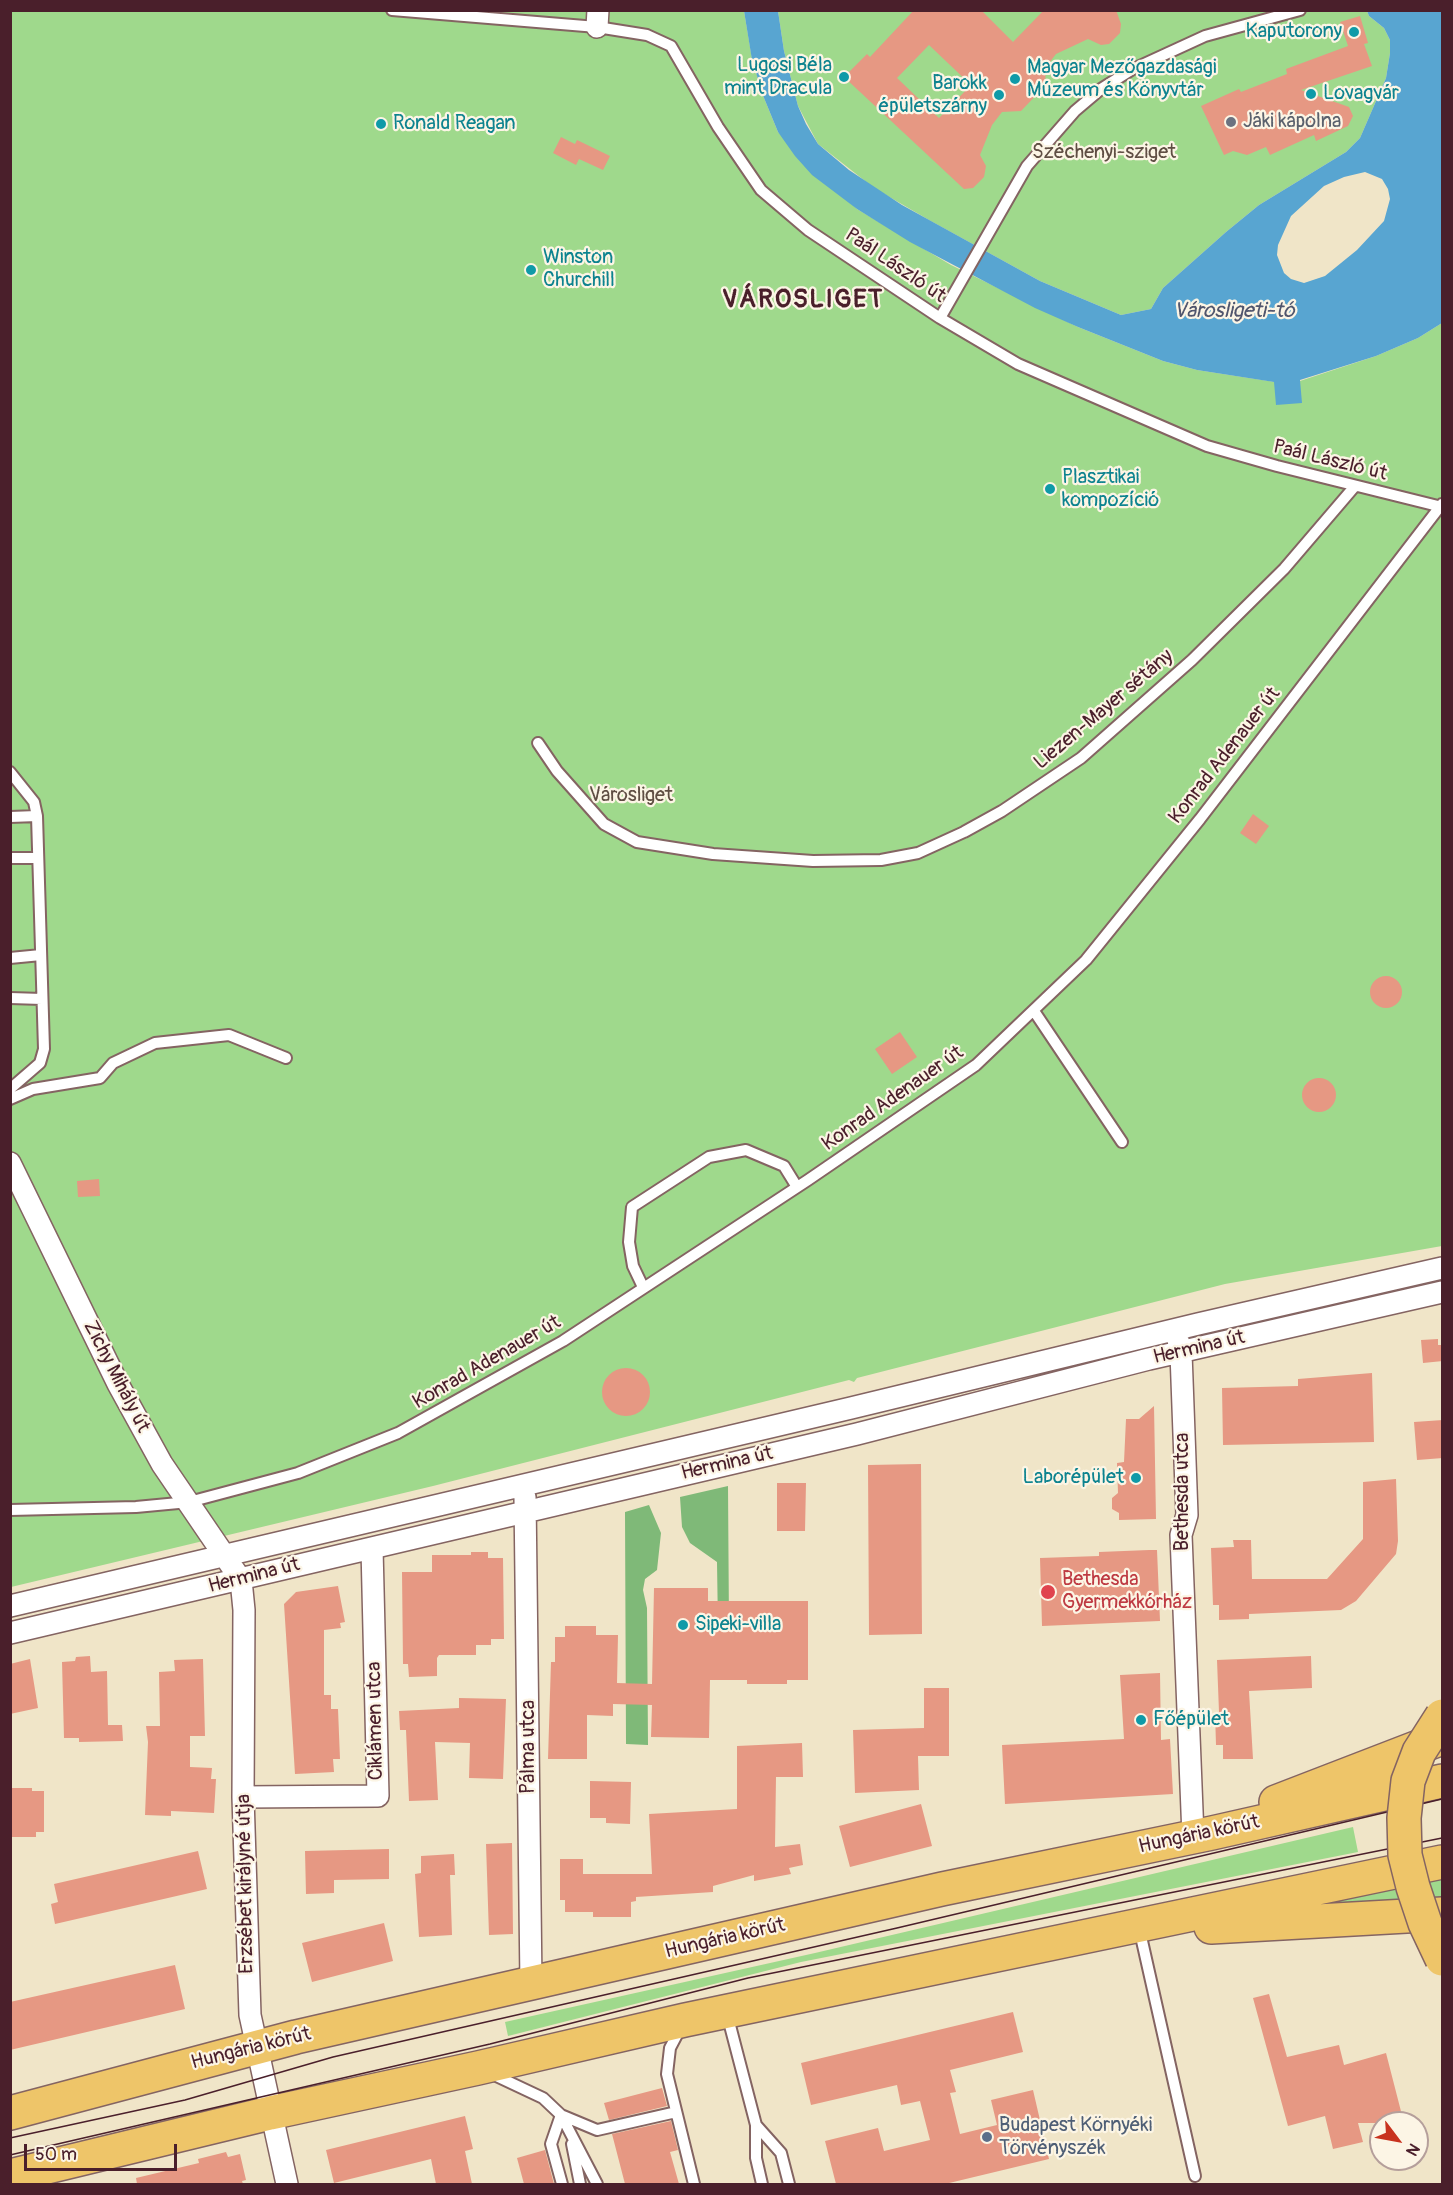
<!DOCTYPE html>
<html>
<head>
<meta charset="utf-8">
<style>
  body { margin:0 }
  #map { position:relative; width:1453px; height:2195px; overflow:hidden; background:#f0e5c8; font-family:Pangolin,sans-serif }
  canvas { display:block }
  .frame { position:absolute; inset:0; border:12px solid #4a1f2b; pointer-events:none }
  .north { position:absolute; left:1369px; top:2111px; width:60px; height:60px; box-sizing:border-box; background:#fcf5e5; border:2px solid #b59f9b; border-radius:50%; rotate:122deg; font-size:16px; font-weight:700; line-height:24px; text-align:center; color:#4a1f2b }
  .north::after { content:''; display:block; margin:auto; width:21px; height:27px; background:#c8321e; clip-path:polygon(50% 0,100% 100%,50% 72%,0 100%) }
  .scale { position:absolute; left:24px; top:2144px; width:153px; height:27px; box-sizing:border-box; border:3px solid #4a1f2b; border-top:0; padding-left:8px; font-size:18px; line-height:21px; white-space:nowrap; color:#4a1f2b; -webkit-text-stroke:4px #fcf5e5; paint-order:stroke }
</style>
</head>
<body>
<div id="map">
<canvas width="1453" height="2195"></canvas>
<div class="frame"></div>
<div class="north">N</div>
<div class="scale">50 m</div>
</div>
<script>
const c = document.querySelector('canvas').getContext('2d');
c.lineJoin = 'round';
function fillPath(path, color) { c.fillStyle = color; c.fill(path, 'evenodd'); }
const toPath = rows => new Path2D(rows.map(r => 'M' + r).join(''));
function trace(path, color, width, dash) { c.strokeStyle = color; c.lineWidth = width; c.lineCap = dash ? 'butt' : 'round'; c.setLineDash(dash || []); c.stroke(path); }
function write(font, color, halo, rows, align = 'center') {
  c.font = font + ' Pangolin,sans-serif'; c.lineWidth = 4.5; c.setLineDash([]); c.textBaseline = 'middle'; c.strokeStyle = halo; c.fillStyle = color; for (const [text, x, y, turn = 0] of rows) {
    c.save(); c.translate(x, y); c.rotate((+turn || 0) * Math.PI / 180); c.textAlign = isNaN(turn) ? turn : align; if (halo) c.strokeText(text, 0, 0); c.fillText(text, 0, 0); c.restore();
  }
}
const green = toPath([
  [10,11,744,11,752,59,764,98,778,132,857,209,951,265,1078,327,1163,361,1197,370,1275,382,1277,405,1300,381,1376,356,1418,338,1442,323,1442,1246,1225,1284,857,1378,854,1382,849,1380,433,1486,11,1587],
  [778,11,1367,11,1369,16,1384,28,1390,40,1390,53,1386,78,1360,138,1346,152,1259,205,1226,232,1163,288,1151,309,1121,315,1040,281,929,220,874,188,818,144,798,106,784,51],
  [1353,1827,1358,1852,801,1962,508,2036,505,2022,815,1953],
  [1442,1875,1442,1904,1287,1907]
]);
const forest = toPath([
  [728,1486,729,1628,718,1628,717,1562,690,1543,682,1527,680,1497],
  [649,1505,661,1533,657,1570,645,1579,643,1590,647,1608,648,1745,626,1744,625,1512]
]);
const water = toPath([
  [744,11,778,11,784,51,798,106,806,124,818,144,849,170,902,205,1040,281,1121,315,1151,309,1163,288,1226,232,1259,205,1346,152,1360,138,1386,78,1390,53,1390,40,1384,28,1369,16,1367,11,1442,11,1442,323,1418,338,1376,356,1300,380,1302,403,1276,405,1274,382,1197,370,1163,361,1078,327,1035,308,910,242,857,209,812,175,795,156,778,132,764,98,752,60],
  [1365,172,1382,179,1388,189,1390,199,1384,221,1357,250,1325,276,1304,283,1291,279,1284,273,1277,255,1278,245,1291,216,1324,186,1344,177]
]);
const building = toPath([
  [914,10,981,10,1013,42,1044,10,1116,10,1121,24,1120,33,1109,44,1101,45,1088,39,1056,54,1046,67,1045,86,1021,111,1002,112,992,125,980,155,986,166,984,177,973,188,964,189,844,77,867,54,870,57],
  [929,45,971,85,939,118,897,78],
  [1360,16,1368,43,1364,44,1372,66,1301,90,1349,107,1353,116,1348,126,1316,141,1314,135,1270,155,1266,147,1247,155,1233,151,1224,155,1201,106,1239,89,1241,92,1287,74,1286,69,1348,46,1340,22],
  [561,137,575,144,577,140,610,156,603,170,579,159,576,165,553,153],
  [1253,814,1269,826,1256,844,1240,833],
  '1370 992a16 16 0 1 1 32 0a16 16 0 1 1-32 0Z',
  [900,1032,917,1057,892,1074,875,1049],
  '1302 1095a17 17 0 1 1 34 0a17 17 0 1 1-34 0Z',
  [99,1179,100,1196,78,1197,77,1181],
  [1438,1339,1438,1345,1443,1345,1443,1361,1423,1363,1421,1340],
  '602 1392a24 24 0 1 1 48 0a24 24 0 1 1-48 0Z',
  [1372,1373,1374,1442,1223,1445,1222,1388,1298,1386,1298,1379],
  [1154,1406,1156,1519,1119,1520,1119,1513,1112,1509,1112,1498,1118,1493,1117,1463,1124,1462,1126,1419,1139,1419],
  [1443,1420,1443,1458,1417,1460,1414,1422],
  [921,1464,922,1634,869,1635,868,1465],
  [1396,1479,1398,1541,1396,1554,1356,1601,1341,1610,1249,1614,1249,1619,1219,1620,1219,1605,1213,1605,1211,1548,1234,1547,1233,1540,1251,1540,1252,1579,1327,1579,1363,1539,1363,1482],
  [777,1483,806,1483,805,1531,777,1531],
  [1149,1550,1157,1550,1160,1621,1042,1626,1040,1558,1099,1556,1099,1552],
  [471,1552,488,1552,488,1558,503,1558,504,1639,491,1639,491,1645,476,1645,476,1655,439,1655,437,1658,437,1676,409,1677,408,1664,403,1664,402,1572,432,1572,432,1555,471,1555],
  [338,1586,345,1622,340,1623,341,1628,324,1630,324,1695,331,1695,331,1709,338,1709,340,1759,333,1759,334,1772,295,1774,284,1604,296,1592],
  [654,1588,708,1588,708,1601,808,1601,808,1680,787,1680,787,1684,747,1684,747,1680,710,1680,709,1738,651,1737,652,1705,613,1704,613,1716,587,1715,587,1759,548,1759,551,1662,555,1662,555,1637,565,1637,565,1626,596,1626,596,1635,618,1635,617,1683,652,1684],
  [90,1656,91,1672,107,1671,108,1725,122,1725,123,1741,79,1742,79,1738,64,1738,62,1662,75,1661,76,1657],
  [1311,1656,1312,1688,1249,1691,1253,1759,1223,1759,1223,1745,1216,1745,1215,1712,1219,1712,1217,1660],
  [30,1659,38,1708,10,1714,10,1664],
  [203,1659,205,1736,190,1736,190,1767,212,1768,211,1779,216,1779,214,1813,171,1811,171,1816,145,1815,148,1742,146,1726,160,1726,159,1672,175,1671,174,1660],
  [1160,1673,1161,1740,1170,1739,1173,1794,1005,1804,1002,1745,1124,1739,1120,1675],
  [924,1688,949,1688,949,1756,918,1756,919,1790,855,1793,853,1730,924,1728],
  [459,1698,506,1699,503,1779,469,1778,470,1743,435,1742,438,1800,409,1801,406,1730,400,1730,399,1711,459,1708],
  [802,1743,803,1777,776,1777,775,1847,800,1844,803,1865,789,1868,791,1874,754,1881,754,1875,713,1886,713,1892,636,1897,636,1901,631,1902,631,1917,593,1917,593,1912,565,1912,565,1900,560,1900,560,1859,583,1859,583,1874,652,1874,649,1814,737,1809,737,1746],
  [590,1781,631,1782,630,1824,606,1823,606,1818,590,1818],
  [10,1788,32,1788,32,1791,44,1791,44,1832,36,1832,36,1837,10,1837],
  [921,1804,932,1846,850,1867,839,1826],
  [512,1843,513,1934,489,1935,486,1844],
  [389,1849,389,1879,334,1880,334,1893,306,1894,305,1851],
  [198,1851,207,1889,55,1924,51,1904,58,1902,54,1884],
  [454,1854,455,1875,450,1875,452,1935,419,1937,415,1874,421,1873,421,1856],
  [384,1923,393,1961,312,1982,302,1943],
  [175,1965,185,2009,10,2050,10,2002],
  [1269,1994,1287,2057,1339,2045,1344,2065,1386,2053,1404,2123,1358,2123,1363,2142,1333,2149,1325,2116,1288,2126,1253,1998],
  [1013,2012,1023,2052,950,2070,956,2092,950,2093,960,2134,997,2125,991,2100,1033,2090,1049,2159,945,2184,836,2184,825,2141,878,2128,884,2151,930,2140,920,2101,901,2105,897,2085,811,2105,801,2063],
  [662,2088,667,2106,609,2120,604,2103],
  [465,2116,473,2149,465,2151,472,2184,436,2184,431,2159,334,2183,326,2150],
  [671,2121,678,2150,670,2152,679,2184,625,2184,612,2134],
  [545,2150,554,2184,524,2184,517,2158],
  [226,2152,228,2157,240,2154,246,2180,242,2181,243,2184,137,2184,136,2178,199,2163,198,2159]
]);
const lane = toPath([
  [392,10,597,27,647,35,671,46,718,127,761,190,808,230,940,318,1018,364,1207,446,1277,466,1442,507],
  [940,318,1027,166,1075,111,1101,89,1131,70,1205,36,1300,10],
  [538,743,557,771,604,824,637,842,713,854,813,861,881,860,918,853,964,832,1002,811,1081,758,1192,660,1284,569,1355,486],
  [10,772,34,802,37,816,44,1049,40,1063,10,1089],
  [10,817,37,816],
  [10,858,38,858],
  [10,958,41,955],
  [10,998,42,999],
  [1034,1011,1122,1142],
  [10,1099,33,1089,100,1078,113,1063,155,1043,229,1035,286,1058],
  [643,1287,633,1266,629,1242,632,1207,709,1157,746,1150,784,1166,797,1187],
  [10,1510,136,1507,189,1502,298,1473,398,1433,563,1341,808,1180,976,1065,1086,960,1200,819,1442,504],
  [1140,1932,1195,2176],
  [727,2014,756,2125,756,2158,762,2184],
  [680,2029,670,2048,667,2074,694,2184],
  [492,2074,543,2098,561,2115,597,2184],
  [756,2125,781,2153,789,2184],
  [572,2144,580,2184],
  [562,2184,551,2144,561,2115,597,2130,676,2112]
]);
const street = toPath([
  [597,27,598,10],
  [10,1163,118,1384,162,1464,241,1580,244,1610,243,1797,250,2015,287,2184],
  [1178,1340,1181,1353,1187,1515,1181,1535,1193,1836],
  [525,1497,531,1984],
  [10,1606,851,1408,1198,1324,1442,1268],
  [10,1633,857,1434,1149,1359,1442,1292],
  [243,1797,378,1796,372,1548]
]);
const primary = toPath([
  [1276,1802,1442,1738],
  [1211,1927,1442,1914],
  [10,2113,296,2037,942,1889,1212,1833,1442,1781],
  [10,2176,270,2113,478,2068,685,2020,1442,1862]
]);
const tram = toPath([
  [10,2138,185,2100,333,2057,897,1928,1442,1799],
  [10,2155,490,2044,748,1978,1442,1838]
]);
const primaryBridge = toPath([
  [1442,1716,1419,1752,1408,1781,1404,1818,1405,1855,1413,1887,1425,1923,1442,1959]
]);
const markers = [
  [1354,32,6,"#0f9aa8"],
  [844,77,6,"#0f9aa8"],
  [1015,79,6,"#0f9aa8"],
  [1311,94,6,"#0f9aa8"],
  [999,95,6,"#0f9aa8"],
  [1231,122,6,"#6b7280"],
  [381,124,6,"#0f9aa8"],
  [531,270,6,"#0f9aa8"],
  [1050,489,6,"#0f9aa8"],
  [1136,1478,6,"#0f9aa8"],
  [1048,1592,8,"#e0444e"],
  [683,1625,6,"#0f9aa8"],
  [1141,1720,6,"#0f9aa8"],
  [987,2137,6,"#5c6f8a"]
];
const cultureNames = [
  ["Kaputorony",1342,32,"right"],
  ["Lugosi Béla",832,66,"right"],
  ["mint Dracula",832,89,"right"],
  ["Magyar Mezőgazdasági",1027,68],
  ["Múzeum és Könyvtár",1027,91],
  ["Barokk",987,84,"right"],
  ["épületszárny",987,107,"right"],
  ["Lovagvár",1323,94],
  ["Ronald Reagan",393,124],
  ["Winston",543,258],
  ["Churchill",543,281],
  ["Plasztikai",1062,478],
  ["kompozíció",1062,501],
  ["Laborépület",1124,1478,"right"],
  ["Sipeki-villa",695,1625],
  ["Főépület",1153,1720]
];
const worshipNames = [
  ["Jáki kápolna",1243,122]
];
const parkNames = [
  ["Széchenyi-sziget",1104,153],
  ["Városliget",631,796]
];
const streetNames = [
  ["Paál László út",895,266,34],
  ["Paál László út",1330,461,14],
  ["Liezen-Mayer sétány",1104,710,-40],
  ["Konrad Adenauer út",1225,756,-52],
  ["Konrad Adenauer út",893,1099,-35],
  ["Hermina út",1199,1348,-13],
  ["Konrad Adenauer út",487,1363,-30],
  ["Zichy Mihály út",116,1377,63],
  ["Hermina út",727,1464,-13],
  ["Bethesda utca",1183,1492,-90],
  ["Hermina út",254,1576,-14],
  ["Ciklámen utca",376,1721,-91],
  ["Pálma utca",529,1747,-90],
  ["Hungária körút",1199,1835,-12],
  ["Erzsébet királyné útja",246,1884,-91],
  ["Hungária körút",725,1939,-13],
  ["Hungária körút",251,2049,-14]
];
const healthNames = [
  ["Bethesda",1062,1580],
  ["Gyermekkórház",1062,1603]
];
const serviceNames = [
  ["Budapest Környéki",999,2126],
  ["Törvényszék",999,2149]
];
const waterNames = [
  ["Városligeti-tó",1234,312]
];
const districtNames = [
  ["VÁROSLIGET",803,300]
];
fillPath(green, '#9fd98c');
fillPath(forest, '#7fb978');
fillPath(water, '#58a5d1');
fillPath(building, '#e69883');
trace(lane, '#846462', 14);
trace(street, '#846462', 24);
trace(primary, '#846462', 36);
trace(lane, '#fff', 10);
trace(street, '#fff', 21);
trace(primary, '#eec569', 33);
trace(tram, '#4a1f2b', 1.5);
trace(primaryBridge, '#846462', 36, []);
trace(primaryBridge, '#eec569', 33);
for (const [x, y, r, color] of markers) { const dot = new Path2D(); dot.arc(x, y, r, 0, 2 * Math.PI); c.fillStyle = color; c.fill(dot); trace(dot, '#fcf5e5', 2); }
write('20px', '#0d838f', '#fcf5e5', cultureNames, 'left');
write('20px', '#5b616d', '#fcf5e5', worshipNames, 'left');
write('20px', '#5f4e43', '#fcf5e5', parkNames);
write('20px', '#4a1f2b', '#fcf5e5', streetNames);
write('20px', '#be3a42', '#fcf5e5', healthNames, 'left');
write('20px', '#4e5e75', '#fcf5e5', serviceNames, 'left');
write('italic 21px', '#50556d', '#fcf5e5', waterNames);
c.letterSpacing = '1.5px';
write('bold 26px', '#4a1f2b', '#fcf5e5', districtNames);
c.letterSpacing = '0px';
</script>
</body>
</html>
